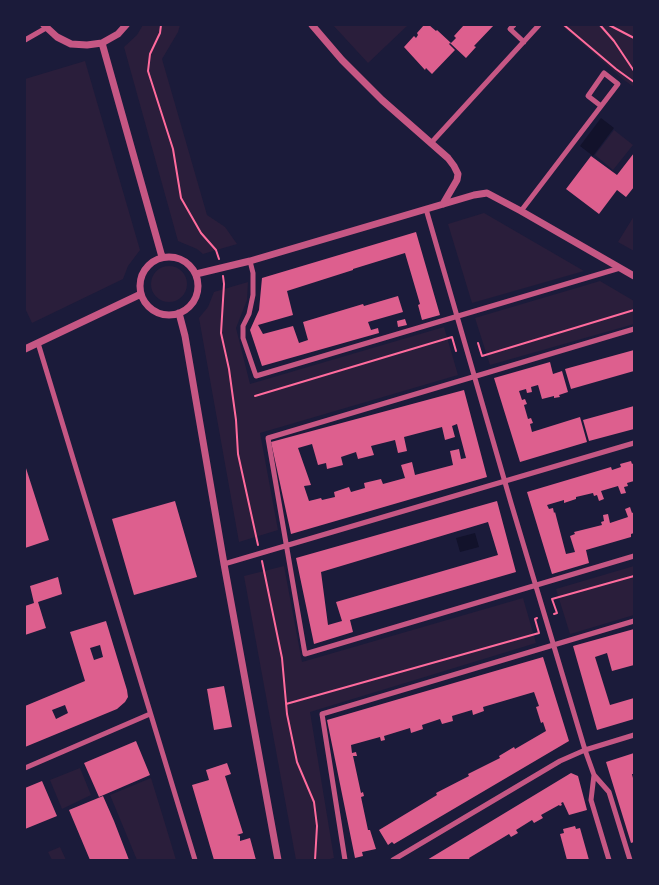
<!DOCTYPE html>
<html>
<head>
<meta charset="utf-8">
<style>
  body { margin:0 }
  #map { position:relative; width:659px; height:885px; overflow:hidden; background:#1b1b3a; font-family:"PT Sans",sans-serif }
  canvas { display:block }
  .frame { position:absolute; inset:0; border:26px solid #1b1b3a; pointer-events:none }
</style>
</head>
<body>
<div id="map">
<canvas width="659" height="885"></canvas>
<div class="frame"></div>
</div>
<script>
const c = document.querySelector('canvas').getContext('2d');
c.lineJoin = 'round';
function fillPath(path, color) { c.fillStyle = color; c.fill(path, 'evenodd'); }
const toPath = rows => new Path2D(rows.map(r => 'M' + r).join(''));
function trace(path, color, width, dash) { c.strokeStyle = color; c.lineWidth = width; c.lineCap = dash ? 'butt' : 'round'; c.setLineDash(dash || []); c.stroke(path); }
const green = toPath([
  [143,25,180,25,178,32,162,59,207,215,225,227,237,244,203,254,197,249,178,241,124,47,137,35],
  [333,25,408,25,368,63],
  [561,25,634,25,634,87,624,80],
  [85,61,140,250,128,266,123,279,32,323,25,308,25,79],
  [614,130,633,145,613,170,595,155],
  [484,213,584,271,472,303,448,224],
  [634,216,634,251,618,242],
  '151 284a18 18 0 1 1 36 0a18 18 0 1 1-36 0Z',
  [600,281,634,301,634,324,490,365,475,318],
  [248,282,247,300,236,328,250,384,444,327,458,375,260,433,278,530,239,542,199,318,208,307,214,292],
  [284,566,302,662,523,598,536,643,310,712,334,858,326,860,296,860,244,576],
  [634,566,634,615,570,634,556,589],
  [80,768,91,795,62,809,50,780],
  [151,778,163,817,176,860,137,860,110,795],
  [60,847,66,860,52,860,48,852]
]);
const water = toPath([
  [601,118,614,128,593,156,580,146],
  [475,533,479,547,460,552,456,538]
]);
const building = toPath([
  [424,25,429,25,436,31,437,30,451,43,456,38,454,36,464,25,494,25,474,46,476,47,466,58,450,43,449,44,455,50,432,74,426,68,425,70,404,47,414,36,416,38,418,35,417,33],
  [634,153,634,187,626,197,617,190,599,214,566,189,591,156,617,175],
  [416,232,440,315,422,320,418,305,420,304,405,253,353,269,353,270,287,291,293,315,258,325,263,334,293,326,299,343,308,340,303,322,363,304,364,306,398,296,403,312,368,322,371,330,378,328,379,333,262,366,250,330,259,310,262,278],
  [405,319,407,325,398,327,397,321],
  [634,350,634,371,571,389,565,369],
  [550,362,553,374,562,371,568,392,559,395,560,397,554,398,554,396,542,399,538,385,531,387,532,392,527,393,526,389,519,391,522,400,525,399,527,404,524,405,528,419,531,418,533,423,530,424,532,432,580,417,587,442,520,462,494,378],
  [464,390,487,477,291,534,271,442],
  [457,424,466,458,461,459,459,449,450,451,453,465,415,475,412,462,401,465,405,478,383,484,381,479,364,483,365,488,351,492,349,487,334,492,335,497,322,500,321,498,309,501,304,486,311,485,298,448,312,444,318,465,326,463,327,469,343,465,341,457,356,452,358,459,374,455,371,446,395,440,398,453,407,451,404,437,442,427,445,440,455,437,452,426],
  [634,406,634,429,589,441,583,420],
  [631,461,632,464,634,463,634,481,627,483,628,486,624,487,626,493,621,494,618,486,601,491,604,499,599,501,597,495,594,496,593,493,576,497,576,499,564,503,564,500,547,505,549,509,553,508,554,513,555,512,566,554,575,552,570,536,575,534,574,532,602,525,601,522,604,521,603,515,608,514,610,523,628,517,625,509,630,507,632,513,634,512,634,533,631,534,631,537,586,550,589,563,552,574,527,492,611,467,612,470,621,467,620,464],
  [25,465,49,540,25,548],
  [175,501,197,577,134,595,112,519],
  [497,501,516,572,350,620,353,632,314,644,296,558],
  [488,522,498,555,336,602,342,621,328,625,321,572],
  [58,577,62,594,38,602,46,628,25,635,25,606,34,603,30,586],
  [106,621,127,690,128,697,125,702,117,709,25,747,25,706,85,681,70,632],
  [100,645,103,657,94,660,90,648],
  [65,705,68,713,56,719,52,710],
  [634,629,634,665,612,671,607,653,595,657,610,705,634,698,634,719,597,730,573,646],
  [543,657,569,741,394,844,392,842,388,845,379,830,437,795,436,793,469,776,468,774,500,758,499,756,514,747,515,749,546,731,543,722,541,723,536,707,539,706,534,692,483,707,484,711,473,715,472,710,452,716,453,721,442,724,440,719,422,725,423,729,411,733,410,728,384,736,385,740,381,741,380,737,351,745,352,753,356,752,357,756,353,756,361,793,363,792,364,796,361,797,368,830,370,830,376,849,362,852,363,856,355,858,327,720],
  [224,686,232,727,214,730,207,689],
  [136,741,150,775,99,797,84,763],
  [634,753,634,774,632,774,634,782,634,842,631,843,606,762],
  [227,763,231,774,225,776,243,833,237,835,240,836,240,841,250,838,256,860,214,860,192,785,209,780,206,770],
  [571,773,578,776,587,810,569,815,563,802,561,803,562,805,560,806,559,805,541,815,543,818,534,823,532,820,516,830,518,833,511,837,509,834,469,858,470,860,427,860],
  [42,781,57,816,25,829,25,788],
  [103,796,114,821,129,860,90,860,69,810],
  [575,826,576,829,580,828,589,860,567,860,560,834,564,833,563,829]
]);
const path = toPath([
  [161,25,160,33,150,54,148,71,173,149,181,198,201,233,216,250,219,259],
  [564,25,616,69,634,82],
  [600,25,614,41,634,71],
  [609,25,634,38],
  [223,276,224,284,221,333,229,369,236,420,238,454,258,545],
  [478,343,482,356,634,310],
  [255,396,452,337,456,351],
  [262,561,282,658,287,714,297,762,314,802,317,826,315,860],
  [554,614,557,613,552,599,634,576],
  [286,704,539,633,535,619,537,618]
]);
const minor = toPath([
  [514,25,510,29,524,42],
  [25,40,46,28],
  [431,143,539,25],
  [426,209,511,503,585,750,594,775,609,792,630,860],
  [521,211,618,84,604,73,588,96,601,106],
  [250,261,253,273,253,295,249,314,243,326,243,338,256,376,620,268],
  [634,329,268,438,305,654,634,556],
  [38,343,195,860],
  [224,564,634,443],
  [25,768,150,714],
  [594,775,591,800,609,860],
  [345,860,322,714,634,621],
  [393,860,560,761,585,750,634,735]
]);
const tertiary = toPath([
  [44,25,57,37,71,44,87,45,102,43,118,34,126,25],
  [312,25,342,60,382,100,448,158,454,166,458,174,457,180,443,204],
  [102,43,162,257],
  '140 286a29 29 0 1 1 58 0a29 29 0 1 1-58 0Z',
  [196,274,250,261,474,195,487,193,521,211,634,276],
  [179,313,185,336,224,564,278,860],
  [25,349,141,294]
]);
fillPath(green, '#2a1e3b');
fillPath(water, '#12122b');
fillPath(building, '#dd5f8e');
trace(path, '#ff6b9d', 2);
trace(minor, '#c65784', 5);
trace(tertiary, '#c65784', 7);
</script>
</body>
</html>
